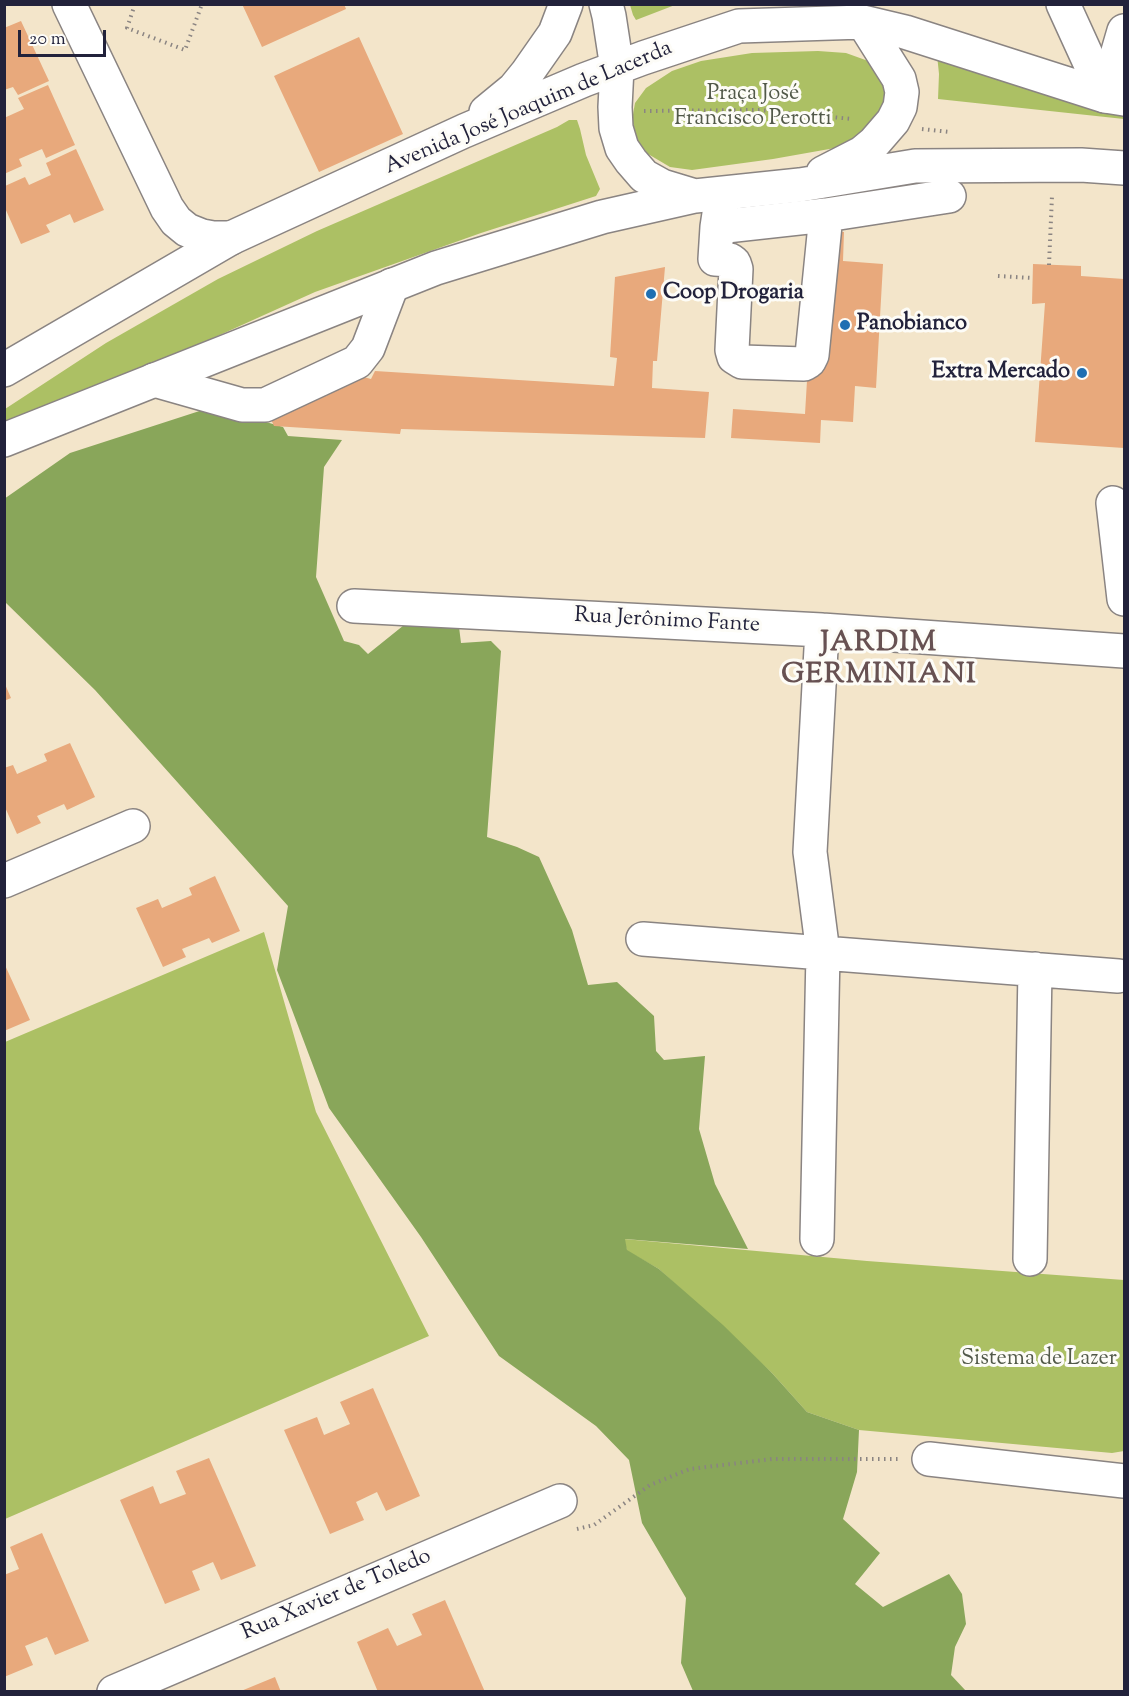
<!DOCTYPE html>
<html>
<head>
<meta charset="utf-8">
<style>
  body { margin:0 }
  #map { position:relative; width:1129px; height:1696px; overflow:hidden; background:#f3e5ca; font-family:"Sorts Mill Goudy",serif }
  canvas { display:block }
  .frame { position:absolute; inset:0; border:6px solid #22223b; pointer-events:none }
  .scale { position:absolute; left:18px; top:30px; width:88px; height:27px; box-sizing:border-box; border:3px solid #22223b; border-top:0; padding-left:8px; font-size:18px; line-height:21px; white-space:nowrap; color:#22223b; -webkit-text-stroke:4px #fdfcf7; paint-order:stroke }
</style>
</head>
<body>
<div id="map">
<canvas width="1129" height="1696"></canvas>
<div class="frame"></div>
<div class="scale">20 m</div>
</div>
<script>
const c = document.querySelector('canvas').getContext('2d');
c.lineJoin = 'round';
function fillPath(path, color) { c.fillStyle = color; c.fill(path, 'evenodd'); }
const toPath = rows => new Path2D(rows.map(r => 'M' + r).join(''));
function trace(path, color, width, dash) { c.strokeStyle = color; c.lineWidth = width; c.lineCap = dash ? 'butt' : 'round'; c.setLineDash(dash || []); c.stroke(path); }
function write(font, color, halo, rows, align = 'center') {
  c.font = font + ' "Sorts Mill Goudy",serif'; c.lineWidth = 6; c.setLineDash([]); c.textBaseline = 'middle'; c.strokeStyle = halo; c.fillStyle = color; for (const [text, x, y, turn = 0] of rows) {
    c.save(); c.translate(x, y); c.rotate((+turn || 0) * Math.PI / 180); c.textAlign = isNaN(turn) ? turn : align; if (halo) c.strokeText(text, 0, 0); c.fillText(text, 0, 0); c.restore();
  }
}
const green = toPath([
  [630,5,630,4,675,5,636,20,633,15],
  [936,45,1124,103,1124,119,938,99,939,74],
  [818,51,846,53,871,62,884,78,889,96,876,131,835,148,773,159,692,170,670,167,648,154,638,141,632,120,635,103,646,88,672,71,701,61,752,53],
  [569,120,577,120,580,129,586,155,600,189,596,196,481,233,315,292,5,432,5,409,106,343,218,279,317,231,557,127],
  [264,932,316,1112,429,1336,5,1519,5,1042],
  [624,1239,867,1261,1124,1280,1124,1451,1112,1453,859,1430,807,1412,772,1373,659,1269,627,1251]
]);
const forest = toPath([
  [218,405,249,417,283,427,288,436,342,440,324,467,316,577,344,641,359,645,368,654,414,617,459,627,461,643,491,641,501,651,487,837,517,847,539,857,572,930,588,985,617,982,654,1016,656,1051,664,1060,705,1056,699,1129,715,1184,748,1249,625,1239,627,1250,659,1269,723,1325,772,1373,807,1412,859,1430,857,1472,843,1519,880,1553,855,1584,883,1607,949,1574,962,1594,966,1624,955,1647,951,1675,966,1691,693,1691,681,1663,686,1598,642,1523,629,1460,596,1426,499,1356,421,1237,329,1108,277,970,288,906,95,690,5,602,4,499,70,453]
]);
const building = toPath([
  [242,4,344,4,346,9,262,47],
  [21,21,49,81,18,95,13,87,4,90,4,28],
  [359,37,403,134,319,172,274,76],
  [48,85,75,145,46,158,42,149,19,159,22,166,4,174,4,118,24,109,18,98],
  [76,149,104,210,74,223,70,214,46,225,50,232,21,244,5,208,5,186,25,177,29,185,51,175,46,163],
  [816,230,844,232,843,261,883,264,876,388,855,386,853,422,821,420,820,443,731,438,733,409,805,414],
  [1033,264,1081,266,1081,276,1124,279,1124,448,1035,442,1045,303,1032,304],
  [665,267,657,361,653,361,652,388,709,392,705,438,401,429,400,434,274,426,269,415,360,376,371,379,375,371,614,386,617,358,610,357,615,277],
  [4,682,11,698,4,701],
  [70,743,95,797,67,810,64,804,37,816,41,823,17,834,4,805,4,768,13,765,17,774,47,761,44,754],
  [215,876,240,931,212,943,209,938,182,949,186,957,163,967,136,908,158,899,162,908,192,895,189,888],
  [4,963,30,1020,4,1031],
  [373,1388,420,1496,386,1511,377,1492,356,1502,364,1520,330,1534,284,1430,317,1417,324,1435,350,1424,340,1402],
  [209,1458,256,1566,221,1580,213,1562,192,1571,200,1590,165,1604,120,1500,153,1486,160,1504,186,1494,176,1471],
  [42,1533,89,1641,55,1655,47,1637,25,1646,33,1665,4,1677,4,1575,19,1569,10,1547],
  [445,1600,485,1692,378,1692,357,1642,388,1628,397,1646,422,1635,412,1614],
  [275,1677,281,1692,241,1692,241,1691]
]);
const path = toPath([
  [135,4,127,28,185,50,202,4],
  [644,111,760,110,852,119],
  [922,129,950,132],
  [1049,265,1052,196],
  [998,276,1032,278],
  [577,1529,594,1525,650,1485,690,1469,772,1459,898,1459]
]);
const minor = toPath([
  [69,4,167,208,176,221,187,230,202,236,213,238,231,238],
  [1105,96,1124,31],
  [722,194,717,227,715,259,730,260,734,263,736,269,732,350,734,357,742,362,804,364,809,361,812,355,826,215],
  [717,227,826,215,949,196],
  [154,380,242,405,265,405,357,362,368,348,392,285],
  [1113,503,1124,599],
  [354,606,822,630,1124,651],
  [4,881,133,826],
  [643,939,1118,976],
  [817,1239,823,953,810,852,822,630],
  [1030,1259,1035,969],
  [929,1459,1124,1481],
  [114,1692,560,1501]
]);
const major = toPath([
  [606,4,609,16,617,68,615,107,616,128,622,148,631,161,644,176,662,186,695,196],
  [1063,4,1105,96],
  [486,112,514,89,527,73,555,33,566,4],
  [823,173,862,153,874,143,893,121,900,107,902,92,899,79,863,22],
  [4,370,231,238,464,131,584,80,643,58,739,26,863,22,905,32,1105,96,1124,99],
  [4,440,436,268,602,217,695,196,800,185,915,166,1081,165,1124,168]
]);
const markers = [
  [651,294,6,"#1f6fb2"],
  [845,325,6,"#1f6fb2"],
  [1082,373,6,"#1f6fb2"]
];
const parkNames = [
  ["Praça José",753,95],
  ["Francisco Perotti",753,120],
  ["Sistema de Lazer",1039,1360]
];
const streetNames = [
  ["Avenida José Joaquim de Lacerda",529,109,-23],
  ["Rua Jerônimo Fante",667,622,3],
  ["Rua Xavier de Toledo",337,1596,-23]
];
const poiNames = [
  ["Coop Drogaria",663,294],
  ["Panobianco",857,325],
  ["Extra Mercado",1070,373,"right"]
];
const districtNames = [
  ["JARDIM",879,645],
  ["GERMINIANI",879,677]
];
fillPath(green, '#acc064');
fillPath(forest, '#89a65a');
fillPath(building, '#e8a97c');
trace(minor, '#8a8482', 36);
trace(major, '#8a8482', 36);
trace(path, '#8a8482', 4, [1.5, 4.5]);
trace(minor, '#fff', 33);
trace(major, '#fff', 33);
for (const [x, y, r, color] of markers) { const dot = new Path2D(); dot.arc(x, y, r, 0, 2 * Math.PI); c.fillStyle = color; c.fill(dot); trace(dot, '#fdfcf7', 2); }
write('22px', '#525949', '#fdfcf7', parkNames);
write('22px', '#22223b', '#fdfcf7', streetNames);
write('bold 22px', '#22223b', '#fdfcf7', poiNames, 'left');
c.letterSpacing = '1.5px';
write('bold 28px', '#675152', '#fdfcf7', districtNames);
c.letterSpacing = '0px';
</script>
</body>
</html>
